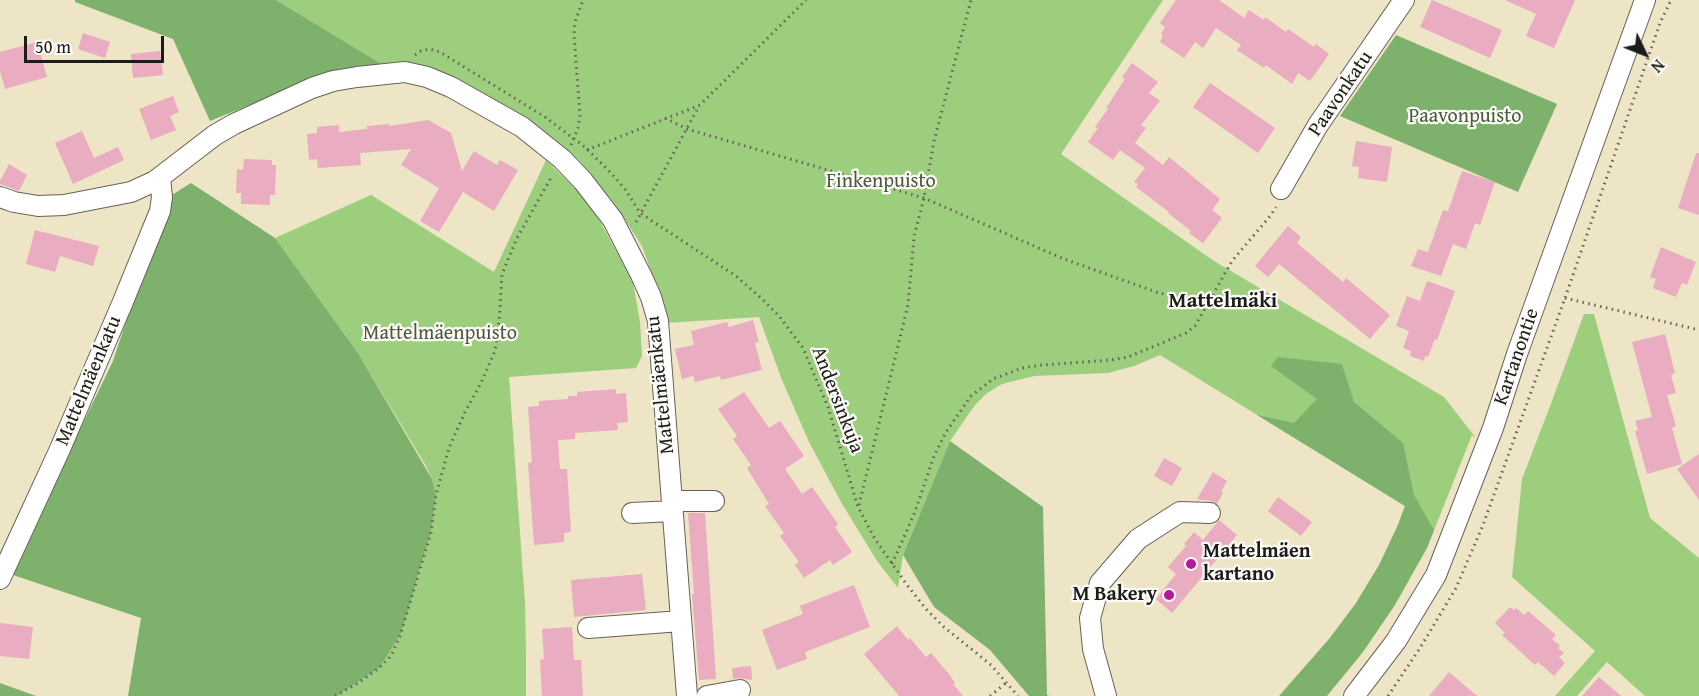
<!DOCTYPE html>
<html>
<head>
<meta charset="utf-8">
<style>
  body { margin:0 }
  #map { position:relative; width:1699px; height:696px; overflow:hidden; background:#eee4c6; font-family:"Gentium Book Plus",serif }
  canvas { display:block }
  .north { position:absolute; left:1615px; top:24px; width:60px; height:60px; -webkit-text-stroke:4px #fdfcf7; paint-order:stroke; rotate:133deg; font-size:16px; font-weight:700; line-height:24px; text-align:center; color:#1c1c1c }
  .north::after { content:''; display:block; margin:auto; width:21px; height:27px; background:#1c1c1c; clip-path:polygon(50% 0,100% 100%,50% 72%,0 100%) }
  .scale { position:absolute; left:24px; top:36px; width:140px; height:27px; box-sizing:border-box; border:3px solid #1c1c1c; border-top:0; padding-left:8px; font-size:18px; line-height:21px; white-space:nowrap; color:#1c1c1c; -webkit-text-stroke:4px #fdfcf7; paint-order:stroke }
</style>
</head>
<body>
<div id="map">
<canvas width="1699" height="696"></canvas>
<div class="north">N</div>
<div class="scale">50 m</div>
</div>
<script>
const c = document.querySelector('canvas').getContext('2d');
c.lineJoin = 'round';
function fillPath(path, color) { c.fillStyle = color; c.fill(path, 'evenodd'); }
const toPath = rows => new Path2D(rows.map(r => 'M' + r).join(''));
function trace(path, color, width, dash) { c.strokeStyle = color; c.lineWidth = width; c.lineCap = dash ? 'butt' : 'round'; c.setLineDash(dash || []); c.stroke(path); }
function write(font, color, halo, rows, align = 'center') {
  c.font = font + ' "Gentium Book Plus",serif'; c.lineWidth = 4.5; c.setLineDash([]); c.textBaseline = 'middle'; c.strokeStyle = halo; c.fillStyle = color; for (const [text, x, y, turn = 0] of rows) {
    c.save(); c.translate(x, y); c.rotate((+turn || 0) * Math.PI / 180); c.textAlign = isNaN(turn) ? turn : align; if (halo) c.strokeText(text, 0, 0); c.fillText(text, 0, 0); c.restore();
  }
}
const green = toPath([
  [276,0,1163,0,1061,154,1214,261,1444,397,1476,438,1472,435,1427,548,1405,506,1160,355,1134,366,1108,373,1034,376,1002,384,987,393,975,405,950,441,903,555,898,588,877,561,841,502,809,442,782,380,759,317,665,323,656,285,642,246,615,204,578,159,555,143,385,66],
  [546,160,590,203,633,282,640,322,642,356,636,368,509,377,525,603,526,652,526,696,337,696,379,668,418,578,431,533,436,495,432,479,426,466,358,353,275,238,371,195,494,272],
  [1584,314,1594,314,1650,518,1699,558,1699,696,1645,696,1607,662,1577,696,1555,696,1595,651,1512,577,1522,479,1552,401]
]);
const forest = toPath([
  [75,0,276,0,385,66,291,88,210,121,173,39,75,2],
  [1396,35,1557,104,1518,192,1340,116],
  [191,183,275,238,358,353,432,479,436,495,431,533,401,633,379,668,337,696,128,696,141,618,10,574,113,361,167,198],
  [1278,357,1342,364,1354,402,1403,443,1414,495,1434,530,1427,548,1395,605,1363,652,1327,696,1279,696,1329,639,1356,603,1379,565,1397,527,1405,506,1257,415,1294,423,1317,399,1271,366],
  [950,441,1043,507,1047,695,1049,696,1029,696,990,650,934,607,903,555],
  [0,683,36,696,0,696]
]);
const building = toPath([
  [1176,0,1219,0,1244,18,1249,10,1264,20,1265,17,1286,32,1288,29,1314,47,1316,44,1329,54,1310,81,1298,73,1292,84,1266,65,1264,68,1237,50,1241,45,1216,28,1203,48,1195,42,1184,58,1160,42,1163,36,1161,34,1165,27,1160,23],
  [1432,0,1502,30,1490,58,1420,27],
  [1505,0,1575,0,1554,48,1526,36,1536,14],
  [83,33,110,42,105,58,78,49],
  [37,42,47,77,5,89,0,71,0,52],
  [160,51,163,75,133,78,131,54],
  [1132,63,1158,82,1149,93,1160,101,1141,125,1146,128,1135,143,1163,165,1169,157,1220,199,1212,210,1222,218,1203,243,1189,233,1191,231,1168,213,1169,212,1136,187,1138,184,1134,182,1145,168,1120,150,1113,160,1088,142,1098,128,1095,127,1108,109,1106,108,1125,79,1122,77],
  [1210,83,1275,128,1258,153,1193,107],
  [173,96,179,112,170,116,176,130,151,140,139,109],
  [428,120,451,133,462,171,474,151,497,165,500,160,518,170,494,211,463,192,439,232,420,221,439,188,401,165,411,149,360,153,361,165,318,168,317,159,309,160,307,134,317,133,317,127,339,125,339,132,367,129,367,126,389,124,389,126],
  [82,131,94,158,118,147,124,160,73,184,55,143],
  [1356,141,1392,147,1387,182,1358,178,1359,167,1352,166],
  [1696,153,1699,153,1699,215,1678,208],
  [244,159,272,160,272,165,276,165,275,195,270,195,270,205,241,204,241,193,236,193,237,169,243,170],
  [9,164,27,175,19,191,0,184,0,181],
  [1462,171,1495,182,1480,225,1475,223,1466,249,1453,244,1441,276,1411,266,1418,249,1428,252,1443,210,1448,211],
  [1288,226,1301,237,1297,243,1343,282,1346,278,1390,315,1370,339,1279,264,1268,277,1255,266],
  [35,230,99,246,93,266,60,256,55,272,26,264],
  [1661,247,1696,262,1687,285,1682,283,1676,297,1653,288,1656,279,1650,277],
  [1427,281,1455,291,1437,340,1435,339,1428,357,1425,356,1424,361,1410,356,1411,351,1403,348,1409,331,1396,326,1407,296,1420,301],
  [753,320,759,342,755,343,762,370,721,380,720,376,695,382,693,376,682,379,675,349,694,345,691,331,727,322,729,327],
  [1665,334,1675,373,1671,375,1676,393,1667,395,1676,426,1672,428,1682,464,1647,474,1635,431,1638,430,1635,421,1652,417,1632,342],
  [616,389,616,394,626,393,628,422,617,423,618,430,575,433,575,439,558,440,560,469,567,469,571,532,564,533,564,542,534,545,528,463,532,462,528,407,539,406,539,401,568,399,568,396,577,396,577,392],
  [744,392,769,428,780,421,804,456,785,469,802,494,812,487,838,524,835,527,852,552,833,565,830,560,804,578,795,565,799,562,780,536,784,533,765,506,769,504,747,468,751,465,733,439,737,436,718,409],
  [1699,454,1699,500,1677,469],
  [1164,458,1182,468,1172,486,1154,476],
  [1213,472,1227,481,1221,492,1223,493,1217,504,1211,501,1197,499],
  [1278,497,1312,522,1301,536,1268,511],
  [688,513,705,513,716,679,699,680,692,594,694,594],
  [1219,520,1237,535,1172,613,1156,599,1176,574,1168,567,1186,546,1184,544,1194,532,1203,540],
  [642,574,646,610,574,617,571,580],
  [854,585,870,627,805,652,807,659,777,670,762,630,803,614,800,606],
  [1510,607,1514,610,1516,608,1524,615,1528,611,1556,635,1552,639,1560,646,1558,648,1564,653,1559,657,1565,663,1554,676,1538,662,1535,665,1502,635,1505,633,1495,623],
  [0,623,33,627,29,659,0,656],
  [897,626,908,640,910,638,926,657,931,653,949,674,955,683,953,684,963,696,899,696,864,654],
  [572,627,574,660,581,660,583,696,542,696,540,660,544,659,542,629],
  [751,666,752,680,738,678,733,679,732,668],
  [1449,672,1477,696,1429,696],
  [1599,677,1621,696,1582,696]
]);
const path = toPath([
  [415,55,421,51,429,49,440,52,545,117,585,147,610,172,625,189,640,213,736,276,761,298,779,316,803,348,813,372,828,407,858,507,875,539,907,585,926,609,944,627,991,665,1018,696],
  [665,118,687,129,924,198,1064,259,1159,293,1194,300,1213,295],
  [571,145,578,128,580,116,574,35,575,22,583,0],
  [587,150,700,105,806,0],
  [636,222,699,106],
  [1565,298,1699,330],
  [859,505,908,305,914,237,924,198,934,141,971,0],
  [892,564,915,512,934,456,946,432,971,396,993,379,1022,368,1042,365,1111,360,1128,357,1186,333,1195,326,1232,261,1271,215,1276,207],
  [335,696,358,683,379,668,391,656,400,636,431,533,436,495,449,448,465,412,481,383,495,351,499,322,502,274,517,238,552,176],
  [990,696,1006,683],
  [1388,696,1420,648,1456,588,1483,525,1565,298,1660,23,1671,0]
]);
const minor = toPath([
  [1281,189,1318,125,1404,0],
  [0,197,14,202,38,206,64,205,131,192,155,181,215,135,234,124,312,88,333,81,357,77,405,72,427,77,451,87,522,127,562,159,583,181,613,220,641,275,651,297,658,321,687,696],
  [672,501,714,501],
  [632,513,673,511],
  [0,579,60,449,122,304,160,211,162,197,160,178],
  [588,628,681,621],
  [707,696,740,690],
  [1106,696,1093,649,1090,618,1100,583,1138,539,1180,512,1210,513],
  [1354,696,1396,641,1436,575,1493,428,1517,354,1645,0]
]);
const markers = [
  [1191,564,6,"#b5179e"],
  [1169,595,6,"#b5179e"]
];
const streetNames = [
  ["Paavonkatu",1341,94,-56],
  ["Kartanontie",1517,357,-71],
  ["Mattelmäenkatu",89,381,-67],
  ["Mattelmäenkatu",661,385,-96],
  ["Andersinkuja",837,400,69]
];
const parkNames = [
  ["Paavonpuisto",1465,117],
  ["Finkenpuisto",881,182],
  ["Mattelmäenpuisto",440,334]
];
const poiNames = [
  ["Mattelmäen",1203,552],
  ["kartano",1203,575],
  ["M Bakery",1157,595,"right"]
];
const neighbourhoodNames = [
  ["Mattelmäki",1223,302]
];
fillPath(green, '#9cce7d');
fillPath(forest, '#7db16c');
fillPath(building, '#e9acc0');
trace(minor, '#666258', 22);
trace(path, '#666258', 3, [1.5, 4.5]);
trace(minor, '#fff', 20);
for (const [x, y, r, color] of markers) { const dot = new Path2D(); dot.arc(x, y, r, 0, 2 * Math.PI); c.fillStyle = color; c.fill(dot); trace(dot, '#fdfcf7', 2); }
write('20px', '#1c1c1c', '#fdfcf7', streetNames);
write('20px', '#495a3e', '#fdfcf7', parkNames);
write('bold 20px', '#1c1c1c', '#fdfcf7', poiNames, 'left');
write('bold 21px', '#1c1c1c', '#fdfcf7', neighbourhoodNames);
</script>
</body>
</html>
